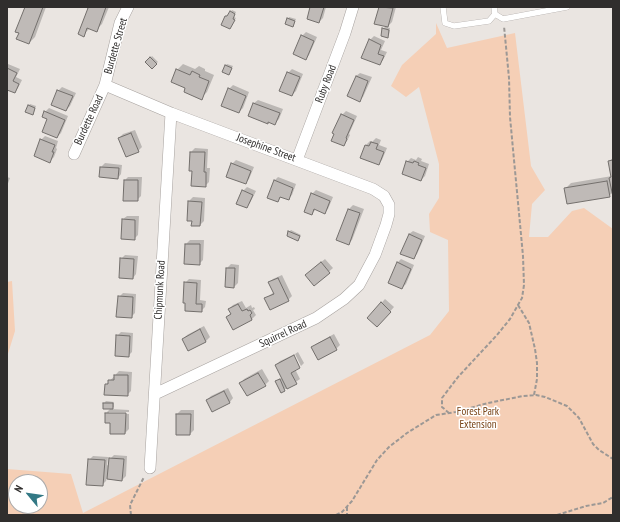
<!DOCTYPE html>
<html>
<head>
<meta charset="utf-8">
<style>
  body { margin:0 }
  #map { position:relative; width:620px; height:522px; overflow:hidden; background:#eae5e1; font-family:"PT Sans Narrow",sans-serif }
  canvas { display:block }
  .frame { position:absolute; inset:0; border:8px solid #302e2d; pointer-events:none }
  .north { position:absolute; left:8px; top:474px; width:40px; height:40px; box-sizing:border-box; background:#fff; border:1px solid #acabab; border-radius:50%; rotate:299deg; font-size:11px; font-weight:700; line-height:16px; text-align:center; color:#302e2d }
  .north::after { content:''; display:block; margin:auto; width:14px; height:18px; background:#337985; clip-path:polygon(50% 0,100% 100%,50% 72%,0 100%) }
</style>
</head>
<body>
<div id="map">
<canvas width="620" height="522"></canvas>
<div class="frame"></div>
<div class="north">N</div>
</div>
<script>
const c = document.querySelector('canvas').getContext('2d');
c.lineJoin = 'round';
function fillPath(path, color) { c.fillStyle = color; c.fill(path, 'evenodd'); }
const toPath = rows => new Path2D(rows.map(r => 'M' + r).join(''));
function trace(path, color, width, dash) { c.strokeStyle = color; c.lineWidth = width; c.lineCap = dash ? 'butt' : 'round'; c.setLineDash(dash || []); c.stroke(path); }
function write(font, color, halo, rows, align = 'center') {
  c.font = font + ' "PT Sans Narrow",sans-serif'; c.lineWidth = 3; c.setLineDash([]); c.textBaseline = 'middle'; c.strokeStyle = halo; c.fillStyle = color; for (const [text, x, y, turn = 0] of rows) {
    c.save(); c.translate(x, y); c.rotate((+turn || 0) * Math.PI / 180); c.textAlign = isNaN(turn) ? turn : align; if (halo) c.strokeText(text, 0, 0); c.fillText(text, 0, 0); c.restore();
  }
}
const green = toPath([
  [436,23,447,48,515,33,531,166,545,190,532,204,529,237,548,237,572,211,584,208,613,229,613,515,7,515,7,469,71,474,83,513,430,335,449,311,448,240,430,232,429,214,439,198,439,164,419,87,406,97,391,86,402,65,436,34],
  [16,482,40,482,40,506,16,506],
  [12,281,15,331,7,357,7,282]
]);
const shadow = toPath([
  [26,7,46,7,35,37,29,43,20,32],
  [87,7,109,7,102,24,96,30,90,28,83,35,89,8],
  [311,7,326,7,323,18,319,22],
  [380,7,396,7,392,22,387,27,390,28,389,35,387,36,383,29,386,26,376,23],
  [232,10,236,12,234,17,236,18,230,28,226,16,229,15],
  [289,17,296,19,293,26,288,19],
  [306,32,317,37,309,55,306,59,302,36],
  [374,36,385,41,381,50,387,52,383,60,379,64,370,40],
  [152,56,158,62,152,67,147,62],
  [8,64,20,69,16,77,22,80,18,88,15,92,7,89,7,65],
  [183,64,195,69,199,66,205,69,205,71,214,75,207,92,201,98,187,87,177,70],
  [227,64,233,66,229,74,225,66],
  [292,69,303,74,296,91,292,95,288,73],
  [360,73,372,77,363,97,359,100,356,76],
  [233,85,249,92,243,108,239,112,229,89],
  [62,87,76,93,70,106,66,110,58,91],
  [258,100,283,109,279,119,275,123,269,121,267,123,249,116,254,103],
  [30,104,36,106,34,112,29,105],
  [49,108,68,116,61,133,57,137,45,112],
  [346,111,357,116,349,134,350,135,347,141,343,145,342,115],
  [135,130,142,147,138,151,119,138,123,134],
  [45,136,58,141,56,148,57,149,54,157,50,161,41,140],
  [376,138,381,140,379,145,387,148,382,160,378,164,361,158,366,145,370,141,372,142],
  [195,148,208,149,207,168,210,168,209,182,205,186,193,170,190,170,191,152],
  [418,157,422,159,421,161,429,164,425,176,421,180,407,162,411,158,416,160],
  [613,158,613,193,613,192,609,196,565,189,571,183,612,176,609,161],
  [236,160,254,167,249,179,245,183,232,164],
  [105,163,122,165,121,174,118,178,101,167],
  [7,177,10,178,7,186],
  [128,177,142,177,141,196,137,200,125,180],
  [278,177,296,184,292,195,288,199,281,197,278,201,274,181],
  [247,187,256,191,250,203,246,207,243,191],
  [316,190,333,197,328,209,324,212,316,209,312,214,312,194],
  [193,197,205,198,204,221,200,225,193,220,189,201],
  [353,205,364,209,352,240,348,244,338,240,349,209],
  [127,216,139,216,138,235,134,239,123,219],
  [291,230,301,235,298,240,289,232],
  [413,231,425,236,417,254,413,258,409,234],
  [190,240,204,240,203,260,199,264,185,264,186,244],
  [125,255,138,256,136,274,133,278,121,259],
  [325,259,333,268,314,285,310,271],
  [401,259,414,265,406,284,402,288,397,263],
  [231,264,239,265,238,283,234,287,227,268],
  [282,275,292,296,288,300,266,298,274,292,270,282,273,279],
  [189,279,201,280,200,300,206,301,205,307,201,311,186,310,185,283],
  [123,293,136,294,135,313,131,317,119,297],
  [385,299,394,307,381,322,368,318],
  [242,301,246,308,251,305,252,308,254,307,255,309,253,310,256,315,252,319,233,329,227,317,231,313,229,309,233,305],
  [204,326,210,337,206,341,189,350,183,339,187,335],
  [121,332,133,333,132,352,128,356,117,336],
  [334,334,340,345,336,349,313,348,316,344],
  [298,352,304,363,301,366,295,354],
  [293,355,300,367,295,369,300,379,284,390,278,380,283,378,276,365,280,361],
  [262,369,269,381,265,385,241,383,244,379],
  [119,371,132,372,131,391,127,395,106,385],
  [228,388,233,398,230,402,207,400,211,396],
  [106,401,114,402,114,407,111,409,129,410,129,412,109,412,109,414,129,414,129,429,125,433,111,422,106,413,111,408,104,403],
  [181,410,194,410,194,430,190,434,177,434,177,414],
  [114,455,127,456,126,476,122,480,107,478,106,481,102,485,89,460,93,456,108,457,107,465,109,466,110,459]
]);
const building = toPath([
  [25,7,43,7,29,44,16,39,19,33,15,32,25,7],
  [85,7,106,7,97,32,87,28,84,37,78,34,88,8,85,7],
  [310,7,324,7,319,23,307,19,310,7],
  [379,7,393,8,388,27,374,24,379,7],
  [230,11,235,14,233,19,235,20,230,29,221,25,225,16,227,16,230,11],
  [287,18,295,21,293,27,285,24,287,18],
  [382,28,389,30,388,38,381,36,382,28],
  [301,35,314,41,306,60,293,54,301,35],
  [369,39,381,45,378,54,384,56,380,65,361,58,369,39],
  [150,57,157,64,152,69,145,62,150,57],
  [225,65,232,68,229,75,222,72,225,65],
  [7,68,17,73,13,81,19,84,15,93,7,90,7,68],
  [176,69,190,75,192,71,200,75,199,77,209,81,202,100,184,92,185,88,171,82,176,69],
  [287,72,300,77,292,96,279,91,287,72],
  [356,76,368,81,360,102,347,96,356,76],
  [228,88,246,96,239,113,221,106,228,88],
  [57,90,73,96,66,111,51,105,57,90],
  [253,103,280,113,275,125,268,122,268,124,248,116,253,103],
  [28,105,35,108,33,115,25,112,28,105],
  [44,111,65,120,57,138,42,132,47,119,42,117,44,111],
  [341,114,354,120,346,138,347,139,344,146,331,141,334,134,332,133,341,114],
  [131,133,139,152,126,157,118,138,131,133],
  [40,139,55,145,52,152,54,152,50,163,34,156,40,139],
  [371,142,378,144,376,149,384,152,379,165,360,158,365,145,369,146,371,142],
  [190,152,205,152,204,172,206,172,206,187,191,186,192,171,189,171,190,152],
  [613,160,613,197,609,178,611,177,608,161,613,160],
  [406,161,413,163,414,161,419,163,418,165,426,168,421,181,402,174,406,161],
  [231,163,251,171,246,184,226,177,231,163],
  [100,167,119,168,118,179,99,177,100,167],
  [124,180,138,180,138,201,123,201,124,180],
  [274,180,293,188,289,200,280,197,278,202,267,198,274,180],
  [607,181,610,197,567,204,564,188,607,181],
  [242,190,253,195,247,208,236,204,242,190],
  [311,193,330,201,325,214,314,209,312,215,304,212,311,193],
  [188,201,202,202,200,226,191,226,192,221,187,221,188,201],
  [348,209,360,213,349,245,336,240,348,209],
  [122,219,135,220,135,240,121,239,122,219],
  [288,231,300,236,298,241,287,236,288,231],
  [409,234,422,240,414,259,400,254,409,234],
  [185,244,200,244,200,265,184,264,185,244],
  [120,258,134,259,133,279,119,278,120,258],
  [321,262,330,273,314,286,305,275,321,262],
  [397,262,411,269,402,289,388,283,397,262],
  [226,268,235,268,234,288,225,287,226,268],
  [278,278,289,301,270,310,264,298,274,294,268,282,278,278],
  [184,282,197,283,196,304,202,304,202,312,185,311,185,303,183,303,184,282],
  [118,296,133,297,132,318,116,317,118,296],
  [381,302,391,312,377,327,367,318,381,302],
  [238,304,242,311,247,309,248,311,250,310,252,313,250,315,252,320,233,330,226,317,231,314,228,309,238,304],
  [200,329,206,342,188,351,182,339,200,329],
  [116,335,130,336,129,357,115,356,116,335],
  [330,337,337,350,318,360,311,347,330,337],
  [294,355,300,368,291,373,297,384,287,389,275,365,294,355],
  [258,373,266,386,247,396,239,383,258,373],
  [114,375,128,375,128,396,104,395,105,384,108,384,108,380,114,380,114,375],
  [280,379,285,391,281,393,275,381,280,379],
  [224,391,230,403,212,412,206,400,224,391],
  [103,403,113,403,113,409,103,409,103,403],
  [105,413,126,413,125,434,110,434,110,423,105,423,105,413],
  [176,414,191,414,190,435,176,435,176,414],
  [109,458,124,459,122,481,107,479,109,458],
  [88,459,105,460,103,486,86,485,88,459]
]);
const path = toPath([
  [518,305,529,323,535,349,537,363,537,379,534,395],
  [449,413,442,407,442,398,458,377,497,335,510,319,522,298,524,285,523,256,510,117,509,78,504,26],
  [347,507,347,515],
  [131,515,130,505,144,477],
  [336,515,342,512,352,501,377,460,389,447,407,433,436,415,456,412,488,403,523,396,536,395,545,397,567,406,579,418,593,444,599,450,613,459],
  [557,515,586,506,603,503,613,497]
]);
const lane = toPath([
  [443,7,445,23,454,26,489,21,495,14],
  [494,7,495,14,503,19,567,7]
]);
const street = toPath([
  [105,85,171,113,373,189,384,196,389,205,389,214,386,225,375,255,359,285,344,299,316,318,155,394],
  [74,154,105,85,120,23,128,7],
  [297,160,345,33,353,7],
  [150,468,171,113]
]);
const streetNames = [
  ["Burdette Street",116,46,-74],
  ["Ruby Road",326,84,-69],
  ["Burdette Road",89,120,-65],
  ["Josephine Street",266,148,20],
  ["Chipmunk Road",160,290,-87],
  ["Squirrel Road",283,334,-25]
];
const parkNames = [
  ["Forest Park",478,412],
  ["Extension",478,425]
];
fillPath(green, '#f5cfb6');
fillPath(shadow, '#0003');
fillPath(building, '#bfbab7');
trace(building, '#736f6c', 1);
trace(lane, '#a7a29f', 6);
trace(street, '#a7a29f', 12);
trace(path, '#9c9895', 2, [4, 2]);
trace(lane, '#fff', 5.5);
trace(street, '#fff', 11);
write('11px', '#302e2d', '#fff', streetNames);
write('11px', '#774215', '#fff', parkNames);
</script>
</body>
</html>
